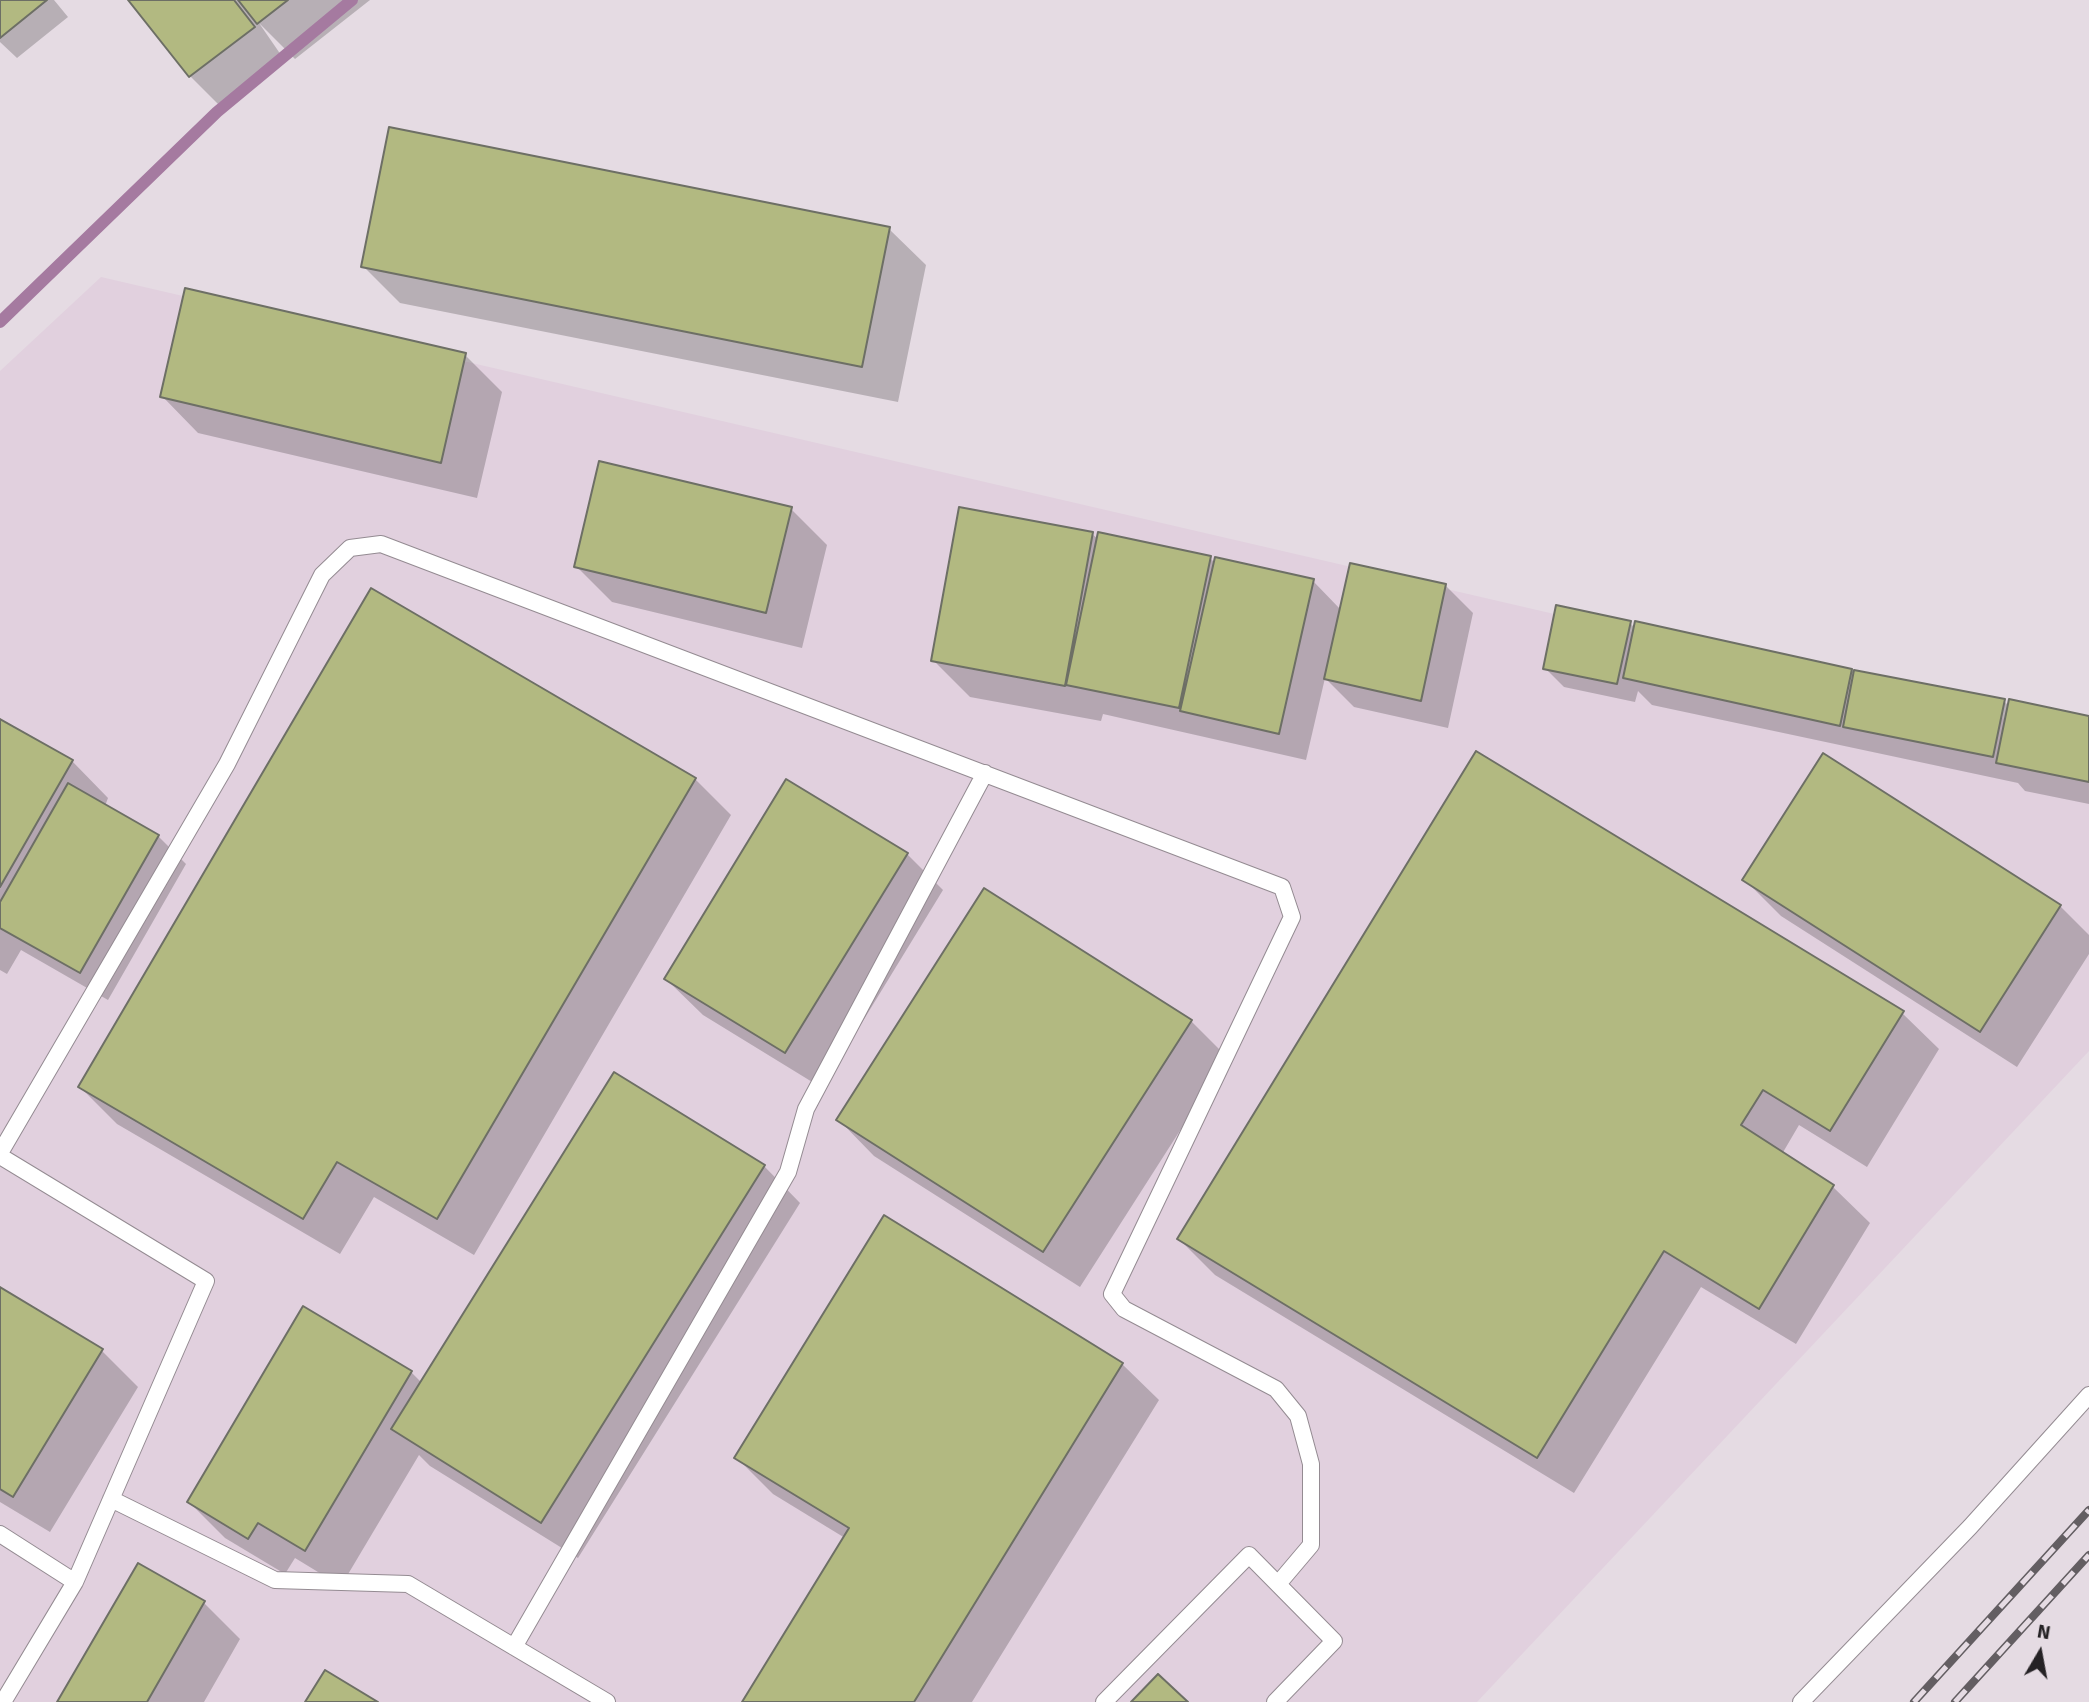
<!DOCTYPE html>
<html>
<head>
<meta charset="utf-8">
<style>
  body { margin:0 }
  #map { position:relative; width:2089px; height:1702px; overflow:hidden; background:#e5dbe3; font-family:Signika,sans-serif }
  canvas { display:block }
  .north { position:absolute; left:2005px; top:1618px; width:70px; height:70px; -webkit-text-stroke:5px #e5dbe3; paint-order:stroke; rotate:10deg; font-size:19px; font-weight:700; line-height:28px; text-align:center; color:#252225 }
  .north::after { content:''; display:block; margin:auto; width:24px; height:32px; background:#252225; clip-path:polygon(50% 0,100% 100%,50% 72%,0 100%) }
</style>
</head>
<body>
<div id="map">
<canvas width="2089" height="1702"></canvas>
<div class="north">N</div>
</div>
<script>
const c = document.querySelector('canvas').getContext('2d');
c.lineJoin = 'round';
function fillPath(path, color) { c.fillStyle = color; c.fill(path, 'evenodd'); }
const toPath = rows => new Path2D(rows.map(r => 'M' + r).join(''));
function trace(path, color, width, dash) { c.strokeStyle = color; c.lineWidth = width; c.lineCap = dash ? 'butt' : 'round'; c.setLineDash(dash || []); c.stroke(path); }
const built = toPath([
  [101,277,2089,738,2089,1051,1477,1702,0,1702,0,371]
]);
const shadow = toPath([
  [0,0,54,0,68,17,17,58,0,42],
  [131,0,370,0,295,59,259,23,281,55,218,104,190,76],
  [889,229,926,265,898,402,400,303,363,266],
  [465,355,502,392,477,498,198,433,162,396],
  [791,509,827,545,802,648,612,602,576,566],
  [1092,534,1098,539,1210,558,1215,563,1313,581,1341,610,1446,586,1473,613,1448,728,1354,707,1325,678,1306,760,1103,714,1101,721,970,697,933,660],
  [1630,623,1635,628,1852,671,1855,674,2004,701,2009,706,2089,718,2089,804,2025,791,2018,783,1652,705,1638,691,1635,702,1564,687,1545,668],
  [0,721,72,761,108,798,105,806,158,836,186,864,108,1000,21,950,7,974,0,970],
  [695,779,731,815,474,1255,374,1197,340,1254,117,1124,80,1087],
  [907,854,943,890,822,1088,703,1015,666,979],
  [1745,880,2060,906,2089,935,2089,954,2017,1067,1781,916],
  [1902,1013,1939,1049,1867,1167,1799,1125,1782,1154,1833,1187,1870,1223,1796,1344,1701,1287,1574,1493,1215,1275,1179,1239],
  [1191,1021,1227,1057,1080,1287,874,1156,838,1119],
  [764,1166,800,1203,578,1558,430,1466,419,1455,341,1586,295,1558,285,1574,225,1538,189,1502,411,1372,422,1383],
  [0,1289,101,1350,138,1387,50,1532,0,1502],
  [1122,1364,1159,1400,972,1702,744,1702,845,1538,773,1494,736,1457],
  [204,1603,240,1639,204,1702,59,1702]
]);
const stream = toPath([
  [0,322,217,112,352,0]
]);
const building = toPath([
  [0,0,47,0,0,38,0,0],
  [128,0,234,0,255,27,189,77,128,0],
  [238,0,288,0,257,24,238,0],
  [389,127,890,227,862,367,361,267,389,127],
  [185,288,466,353,441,463,160,397,185,288],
  [599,461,792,507,766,613,574,567,599,461],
  [959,507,1093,532,1065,686,931,661,959,507],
  [1098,532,1211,556,1179,708,1066,685,1098,532],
  [1215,557,1314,579,1279,734,1180,711,1215,557],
  [1350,563,1446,584,1421,701,1324,679,1350,563],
  [371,588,696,778,437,1219,337,1162,303,1219,78,1087,371,588],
  [1556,605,1631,621,1617,684,1543,669,1556,605],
  [1635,621,1852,669,1840,726,1623,678,1635,621],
  [1854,670,2005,699,1993,757,1843,727,1854,670],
  [2009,699,2089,716,2089,782,1996,763,2009,699],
  [0,719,73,760,0,887,0,719],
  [1476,751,1904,1011,1830,1131,1763,1090,1741,1125,1834,1185,1759,1309,1664,1251,1537,1458,1177,1239,1476,751],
  [1823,753,2061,905,1980,1032,1742,880,1823,753],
  [786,779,908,853,785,1053,664,979,786,779],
  [68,783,159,835,80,973,0,928,0,902,68,783],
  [984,888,1192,1020,1043,1252,836,1120,984,888],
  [614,1072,765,1165,541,1523,391,1429,614,1072],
  [884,1215,1123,1363,914,1702,742,1702,849,1528,734,1458,884,1215],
  [0,1287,103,1349,13,1497,0,1489,0,1287],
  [303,1306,412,1371,305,1551,258,1523,248,1539,187,1502,303,1306],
  [138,1563,205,1601,147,1702,57,1702,138,1563],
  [325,1670,378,1702,305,1702,325,1670],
  [1158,1674,1188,1702,1131,1702,1158,1674]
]);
const service = toPath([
  [0,1153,227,764,322,575,350,548,381,544,1282,887,1292,917,1112,1294,1124,1309,1276,1389,1298,1416,1311,1464,1311,1545,1278,1584],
  [0,1156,206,1281,75,1582,3,1702],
  [111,1499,275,1580,408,1584,607,1702],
  [0,1534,75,1582],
  [514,1647,788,1172,806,1109,985,773],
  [1104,1702,1249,1555,1334,1641,1275,1702],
  [1801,1702,1970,1527,2089,1395]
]);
const rail = toPath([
  [1914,1702,2089,1510],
  [1955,1702,2089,1555]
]);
fillPath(built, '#e1d0de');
fillPath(shadow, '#0003');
trace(stream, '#a57aa0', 12);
fillPath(building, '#b2b981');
trace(building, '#6d6f65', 2);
trace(service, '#948b92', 18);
trace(service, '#fff', 16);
trace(rail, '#635e62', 8);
trace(rail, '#e5dbe3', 5, [16]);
</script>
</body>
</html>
